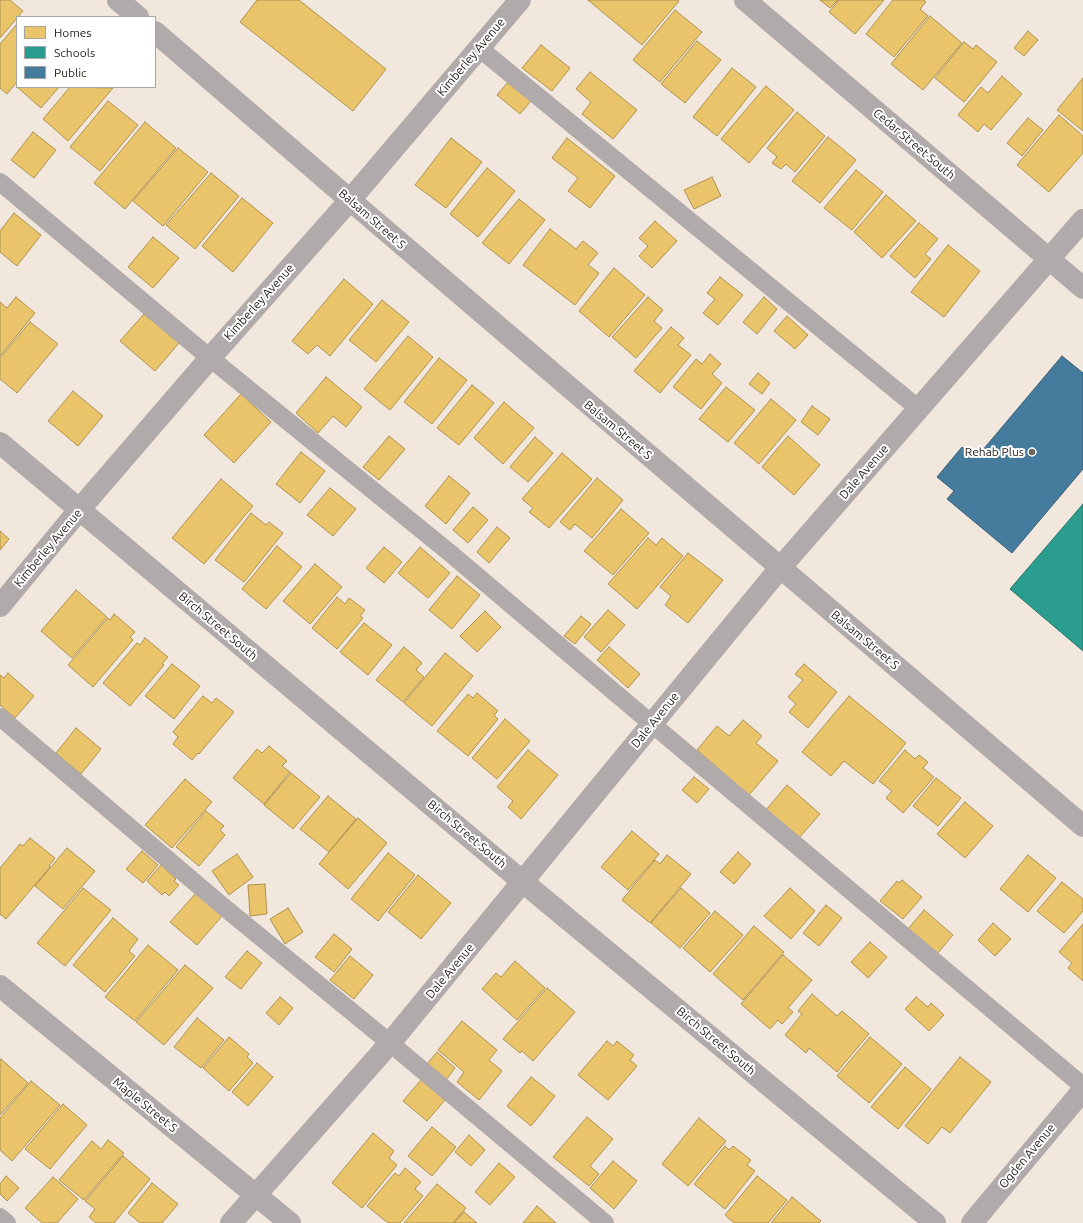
<!DOCTYPE html>
<html>
<head>
<meta charset="utf-8">
<style>
  body { margin:0 }
  #map { position:relative; width:1083px; height:1223px; overflow:hidden; background:#f2e7dd; font-family:Ubuntu,sans-serif }
  canvas { display:block }
  .legend { position:absolute; left:16px; top:16px; width:140px; height:72px; box-sizing:border-box; background:#fff; border:1px solid #a7a4a2; margin:0; padding:5px 7px; list-style:none; font-size:12px; color:#241c16 }
  .legend li { display:flex; align-items:center; gap:8px; height:20px }
  .legend b { width:20px; border:1px solid #a7a4a2 }
</style>
</head>
<body>
<div id="map">
<canvas width="1083" height="1223"></canvas>
<ul class="legend">
<li><b style="height:11px;background:#e9c46a"></b>Homes</li>
<li><b style="height:11px;background:#2a9d8f"></b>Schools</li>
<li><b style="height:11px;background:#457b9d"></b>Public</li>
</ul>
</div>
<script>
const c = document.querySelector('canvas').getContext('2d');
c.lineJoin = 'round';
function fillPath(path, color) { c.fillStyle = color; c.fill(path, 'evenodd'); }
const toPath = rows => new Path2D(rows.map(r => 'M' + r).join(''));
function trace(path, color, width, dash) { c.strokeStyle = color; c.lineWidth = width; c.lineCap = dash ? 'butt' : 'round'; c.setLineDash(dash || []); c.stroke(path); }
function write(font, color, halo, rows, align = 'center') {
  c.font = font + ' Ubuntu,sans-serif'; c.lineWidth = 4; c.setLineDash([]); c.textBaseline = 'middle'; c.strokeStyle = halo; c.fillStyle = color; for (const [text, x, y, turn = 0] of rows) {
    c.save(); c.translate(x, y); c.rotate((+turn || 0) * Math.PI / 180); c.textAlign = isNaN(turn) ? turn : align; if (halo) c.strokeText(text, 0, 0); c.fillText(text, 0, 0); c.restore();
  }
}
const homes = toPath([
  [0,0,10,0,23,11,0,38,0,0],
  [257,0,299,0,386,69,353,111,240,22,257,0],
  [588,0,677,0,679,1,642,45,588,0],
  [820,0,838,0,830,8,820,0],
  [839,0,884,0,855,34,829,12,839,0],
  [893,0,924,0,926,2,920,9,928,16,894,57,866,34,893,0],
  [675,10,702,32,660,82,633,60,675,10],
  [930,16,962,43,923,90,891,64,930,16],
  [17,24,17,82,7,94,0,88,0,44,17,24],
  [1028,31,1038,40,1024,56,1014,48,1028,31],
  [697,41,721,60,685,103,661,84,697,41],
  [964,42,973,49,976,45,997,62,964,102,935,78,964,42],
  [541,45,570,68,552,91,522,68,541,45],
  [732,68,756,87,717,136,693,117,732,68],
  [590,72,637,110,613,139,582,114,591,102,576,89,590,72],
  [1002,76,1022,94,991,130,984,124,978,132,958,115,981,87,988,93,1002,76],
  [1083,78,1083,131,1057,110,1083,78],
  [508,82,531,101,520,114,497,95,508,82],
  [766,86,794,110,749,163,721,139,766,86],
  [17,87,59,87,41,108,17,87],
  [70,87,113,88,68,141,43,119,70,87],
  [108,101,138,125,100,171,70,147,108,101],
  [797,112,825,136,795,172,786,164,781,169,772,163,777,157,767,148,797,112],
  [1059,115,1083,136,1083,153,1049,192,1017,165,1059,115],
  [1028,118,1043,130,1022,156,1007,143,1028,118],
  [145,122,176,148,125,209,94,183,145,122],
  [33,132,56,150,34,178,11,160,33,132],
  [828,137,856,160,820,203,792,181,828,137],
  [451,138,482,162,446,208,415,185,451,138],
  [567,138,615,176,590,208,568,191,578,178,552,158,567,138],
  [178,148,208,172,163,226,133,201,178,148],
  [487,168,515,191,478,237,450,214,487,168],
  [856,170,883,192,852,230,824,208,856,170],
  [211,173,239,196,195,249,166,225,211,173],
  [712,177,721,196,694,209,684,190,712,177],
  [886,195,916,221,882,258,854,232,886,195],
  [242,198,273,223,233,272,202,246,242,198],
  [519,199,545,220,509,264,482,243,519,199],
  [14,213,41,235,17,266,0,252,0,231,14,213],
  [655,221,677,241,652,268,639,256,648,246,639,238,655,221],
  [919,223,938,239,925,254,931,259,915,278,890,256,919,223],
  [550,229,576,249,583,241,598,253,588,265,599,273,575,305,523,265,550,229],
  [153,237,179,258,153,288,128,267,153,237],
  [948,245,980,271,944,317,911,292,948,245],
  [614,268,645,295,609,337,579,311,614,268],
  [720,277,743,295,718,325,703,313,715,299,707,293,720,277],
  [344,279,373,304,330,356,317,345,308,354,292,341,344,279],
  [16,297,35,313,0,356,0,302,7,308,16,297],
  [648,297,663,310,654,321,662,328,636,358,612,337,648,297],
  [764,297,777,309,757,334,743,322,764,297],
  [382,300,409,322,376,362,349,340,382,300],
  [144,314,179,343,155,371,120,341,144,314],
  [787,316,808,335,795,349,774,331,787,316],
  [30,322,58,344,17,393,0,379,0,358,30,322],
  [671,327,684,338,678,345,691,355,660,393,634,371,671,327],
  [408,336,433,357,390,410,364,389,408,336],
  [710,354,721,364,712,374,722,383,701,409,673,387,696,359,702,364,710,354],
  [439,358,467,380,432,424,404,402,439,358],
  [758,373,770,383,762,394,749,384,758,373],
  [326,377,362,407,346,427,333,416,318,433,296,413,326,377],
  [472,385,494,403,459,445,437,428,472,385],
  [726,387,755,410,728,442,699,419,726,387],
  [73,391,103,416,78,446,48,421,73,391],
  [241,394,271,422,234,463,204,435,241,394],
  [771,399,796,420,759,464,734,443,771,399],
  [504,402,534,428,503,464,474,438,504,402],
  [812,406,830,419,818,435,801,422,812,406],
  [389,436,405,449,379,480,363,467,389,436],
  [788,436,820,465,794,495,762,467,788,436],
  [535,437,553,453,528,482,510,467,535,437],
  [301,452,325,471,300,503,276,484,301,452],
  [562,453,592,479,549,528,529,512,533,508,522,499,562,453],
  [449,476,470,493,446,524,425,506,449,476],
  [597,478,623,500,592,538,575,524,570,530,560,522,597,478],
  [221,479,253,506,204,564,172,538,221,479],
  [330,488,356,509,333,536,307,515,330,488],
  [473,507,488,520,468,543,453,530,473,507],
  [621,509,649,533,613,575,584,551,621,509],
  [251,513,266,525,269,522,283,533,244,582,215,560,251,513],
  [497,527,510,538,489,563,477,552,497,527],
  [0,531,9,539,0,550,0,531],
  [648,538,656,545,662,538,683,556,637,609,608,584,648,538],
  [277,546,302,567,266,609,242,589,277,546],
  [384,547,402,562,384,583,366,568,384,547],
  [420,547,450,573,428,598,398,573,420,547],
  [688,553,723,580,688,623,665,605,671,596,660,587,688,553],
  [315,564,342,587,310,624,283,601,315,564],
  [457,576,480,595,452,629,429,610,457,576],
  [76,590,107,617,72,658,41,631,76,590],
  [337,597,345,604,349,598,365,610,360,616,363,618,337,649,312,628,337,597],
  [608,610,625,625,601,652,584,637,608,610],
  [485,611,501,627,477,652,460,636,485,611],
  [114,614,135,632,130,637,133,640,93,687,68,665,108,618,110,620,114,614],
  [581,616,591,624,575,644,564,636,581,616],
  [364,623,392,645,368,675,340,652,364,623],
  [145,638,168,657,162,664,164,665,130,706,103,683,137,643,140,645,145,638],
  [404,647,422,663,416,670,424,677,403,702,376,680,404,647],
  [609,647,640,674,628,688,597,660,609,647],
  [445,653,473,676,432,726,404,703,445,653],
  [172,664,200,686,174,719,145,696,172,664],
  [804,664,837,692,808,728,789,712,796,704,788,697,803,680,795,674,804,664],
  [8,673,34,696,15,718,0,705,0,675,4,678,8,673],
  [477,693,498,711,494,715,498,719,468,756,437,731,468,694,473,698,477,693],
  [203,696,212,703,216,698,234,712,199,754,198,753,192,760,173,744,178,737,173,732,203,696],
  [849,696,906,743,873,784,844,761,831,776,802,752,849,696],
  [505,719,530,741,497,779,472,758,505,719],
  [743,720,762,736,756,743,778,761,749,795,697,750,717,726,729,736,743,720],
  [76,728,101,749,81,774,56,753,76,728],
  [269,746,287,761,282,766,290,772,264,804,233,778,257,749,262,753,269,746],
  [528,750,558,775,521,819,508,807,513,801,497,787,528,750],
  [905,750,915,759,919,755,928,762,923,768,934,777,903,813,886,798,892,791,879,781,905,750],
  [291,773,320,797,293,829,264,805,291,773],
  [694,777,709,789,697,803,682,790,694,777],
  [936,778,961,798,938,826,913,806,936,778],
  [185,779,212,802,172,848,145,825,185,779],
  [787,785,820,814,798,839,765,811,787,785],
  [328,796,356,819,329,852,300,829,328,796],
  [965,802,993,826,965,858,937,834,965,802],
  [206,811,224,826,220,830,225,835,199,866,176,847,206,811],
  [358,818,387,843,348,889,319,864,358,818],
  [632,831,659,854,628,890,601,867,632,831],
  [30,838,55,858,49,866,50,867,6,919,0,914,0,868,20,844,23,846,30,838],
  [67,848,95,871,63,909,35,886,67,848],
  [142,851,158,865,143,883,126,869,142,851],
  [738,852,751,864,734,884,720,872,738,852],
  [388,853,415,875,378,921,351,899,388,853],
  [237,854,253,877,229,895,212,871,237,854],
  [667,855,691,874,650,923,622,900,655,860,660,864,667,855],
  [1028,855,1056,878,1028,912,1000,889,1028,855],
  [161,865,176,879,174,881,179,885,169,896,165,892,162,895,147,881,161,865],
  [418,875,451,903,421,939,388,912,418,875],
  [902,880,922,897,903,919,880,901,897,881,899,883,902,880],
  [1062,882,1083,899,1083,911,1064,933,1037,911,1062,882],
  [265,884,267,914,250,916,248,885,265,884],
  [83,888,111,910,65,966,37,943,83,888],
  [681,888,710,913,680,948,651,923,681,888],
  [790,888,815,911,791,939,764,916,790,888],
  [196,893,222,916,197,945,170,922,196,893],
  [826,905,842,918,819,946,803,933,826,905],
  [288,908,303,932,285,944,270,919,288,908],
  [924,910,953,935,937,954,908,929,924,910],
  [715,911,743,935,710,972,683,948,715,911],
  [113,918,138,939,129,951,135,956,105,992,73,965,113,918],
  [993,923,1011,939,995,956,978,940,993,923],
  [1083,924,1083,981,1068,968,1072,963,1059,952,1083,924],
  [754,926,784,952,743,1000,713,974,754,926],
  [334,934,352,949,334,972,315,957,334,934],
  [870,942,887,957,868,978,851,962,870,942],
  [148,945,178,970,135,1021,105,997,148,945],
  [247,951,262,963,241,989,225,977,247,951],
  [783,955,812,980,788,1008,793,1012,782,1024,778,1020,770,1029,741,1004,783,955],
  [350,956,373,975,354,999,330,980,350,956],
  [515,961,545,988,517,1020,482,989,496,973,501,977,515,961],
  [185,965,213,988,164,1045,136,1022,185,965],
  [547,988,575,1012,533,1061,522,1051,520,1053,503,1039,547,988],
  [812,994,837,1016,842,1011,869,1034,837,1072,809,1048,806,1053,785,1035,802,1014,798,1011,812,994],
  [280,997,293,1008,279,1025,266,1013,280,997],
  [916,997,928,1007,931,1003,944,1015,929,1031,905,1009,916,997],
  [197,1018,224,1040,201,1068,174,1047,197,1018],
  [462,1021,497,1050,489,1060,502,1071,479,1100,457,1082,464,1072,438,1050,462,1021],
  [229,1037,249,1054,247,1057,253,1063,229,1091,203,1068,229,1037],
  [870,1037,902,1064,869,1103,837,1076,870,1037],
  [607,1041,613,1046,617,1041,634,1055,630,1060,637,1066,608,1100,578,1075,607,1041],
  [437,1052,455,1068,446,1080,427,1064,437,1052],
  [960,1057,991,1082,950,1133,942,1127,928,1144,905,1126,960,1057],
  [1,1059,28,1083,0,1115,0,1061,1,1059],
  [257,1063,273,1077,248,1106,232,1092,257,1063],
  [905,1067,931,1089,898,1129,871,1107,905,1067],
  [531,1077,555,1096,531,1126,507,1106,531,1077],
  [421,1080,445,1100,427,1121,403,1101,421,1080],
  [31,1081,60,1105,12,1161,0,1150,0,1118,31,1081],
  [63,1104,87,1125,50,1169,25,1149,63,1104],
  [587,1117,613,1139,590,1166,599,1174,589,1186,553,1157,587,1117],
  [699,1118,726,1141,688,1186,662,1164,699,1118],
  [432,1127,456,1147,432,1176,408,1156,432,1127],
  [373,1133,394,1151,389,1158,397,1165,362,1208,332,1183,373,1133],
  [469,1135,485,1150,471,1166,455,1152,469,1135],
  [108,1140,124,1153,84,1200,59,1180,92,1141,101,1149,108,1140],
  [725,1146,729,1150,733,1146,751,1160,747,1165,755,1171,725,1209,694,1184,725,1146],
  [123,1156,150,1179,114,1223,96,1223,89,1217,95,1209,85,1201,123,1156],
  [613,1161,637,1181,614,1209,590,1188,613,1161],
  [499,1163,515,1177,490,1205,475,1192,499,1163],
  [405,1168,421,1182,415,1189,423,1196,400,1223,388,1223,367,1206,395,1173,399,1176,405,1168],
  [6,1176,19,1188,7,1201,0,1194,0,1184,6,1176],
  [757,1176,787,1200,768,1223,734,1223,725,1215,757,1176],
  [53,1177,78,1199,57,1223,42,1223,25,1208,53,1177],
  [152,1183,178,1204,162,1223,140,1223,128,1213,152,1183],
  [437,1184,466,1208,453,1223,404,1223,437,1184],
  [792,1197,821,1221,819,1223,771,1223,792,1197],
  [537,1206,556,1223,523,1223,537,1206],
  [464,1212,477,1223,454,1223,464,1212]
]);
const schools = toPath([
  [1083,504,1083,651,1010,589,1083,504]
]);
const public = toPath([
  [1062,356,1083,373,1083,469,1012,553,947,499,954,491,937,477,962,447,976,458,1062,356]
]);
const service = toPath([
  [479,48,919,409],
  [0,182,210,358,450,553,652,724,1083,1086],
  [0,717,225,908,390,1043,605,1223],
  [0,1217,7,1223]
]);
const minor = toPath([
  [118,0,138,17],
  [745,0,1083,288],
  [155,32,350,200,1083,826],
  [0,443,523,882,935,1223],
  [0,606,79,510,210,358,350,200,520,0],
  [0,986,290,1223],
  [231,1223,390,1043,780,568,1083,220],
  [972,1223,1083,1090]
]);
const markers = [
  [1032,452,4,"#6c635c"]
];
const streetNames = [
  ["Kimberley Avenue",471,57,-50],
  ["Cedar Street South",914,144,40],
  ["Balsam Street S",372,219,41],
  ["Kimberley Avenue",259,302,-48],
  ["Balsam Street S",618,430,40],
  ["Dale Avenue",864,472,-49],
  ["Kimberley Avenue",48,548,-50],
  ["Birch Street South",218,626,40],
  ["Balsam Street S",865,640,40],
  ["Dale Avenue",655,720,-51],
  ["Birch Street South",467,834,40],
  ["Dale Avenue",450,971,-50],
  ["Birch Street South",716,1041,40],
  ["Maple Street S",145,1105,39],
  ["Ogden Avenue",1027,1156,-50]
];
const poiNames = [
  ["Rehab Plus",1024,452]
];
fillPath(homes, '#e9c46a');
trace(homes, '#ae9251', 1);
fillPath(schools, '#2a9d8f');
trace(schools, '#28766b', 1);
fillPath(public, '#457b9d');
trace(public, '#3b5e74', 1);
trace(service, '#b1aaaa', 18);
trace(minor, '#b1aaaa', 22);
for (const [x, y, r, color] of markers) { const dot = new Path2D(); dot.arc(x, y, r, 0, 2 * Math.PI); c.fillStyle = color; c.fill(dot); trace(dot, '#fff', 1.5); }
write('12px', '#241c16', '#fff', streetNames);
write('12px', '#241c16', '#fff', poiNames, 'right');
</script>
</body>
</html>
